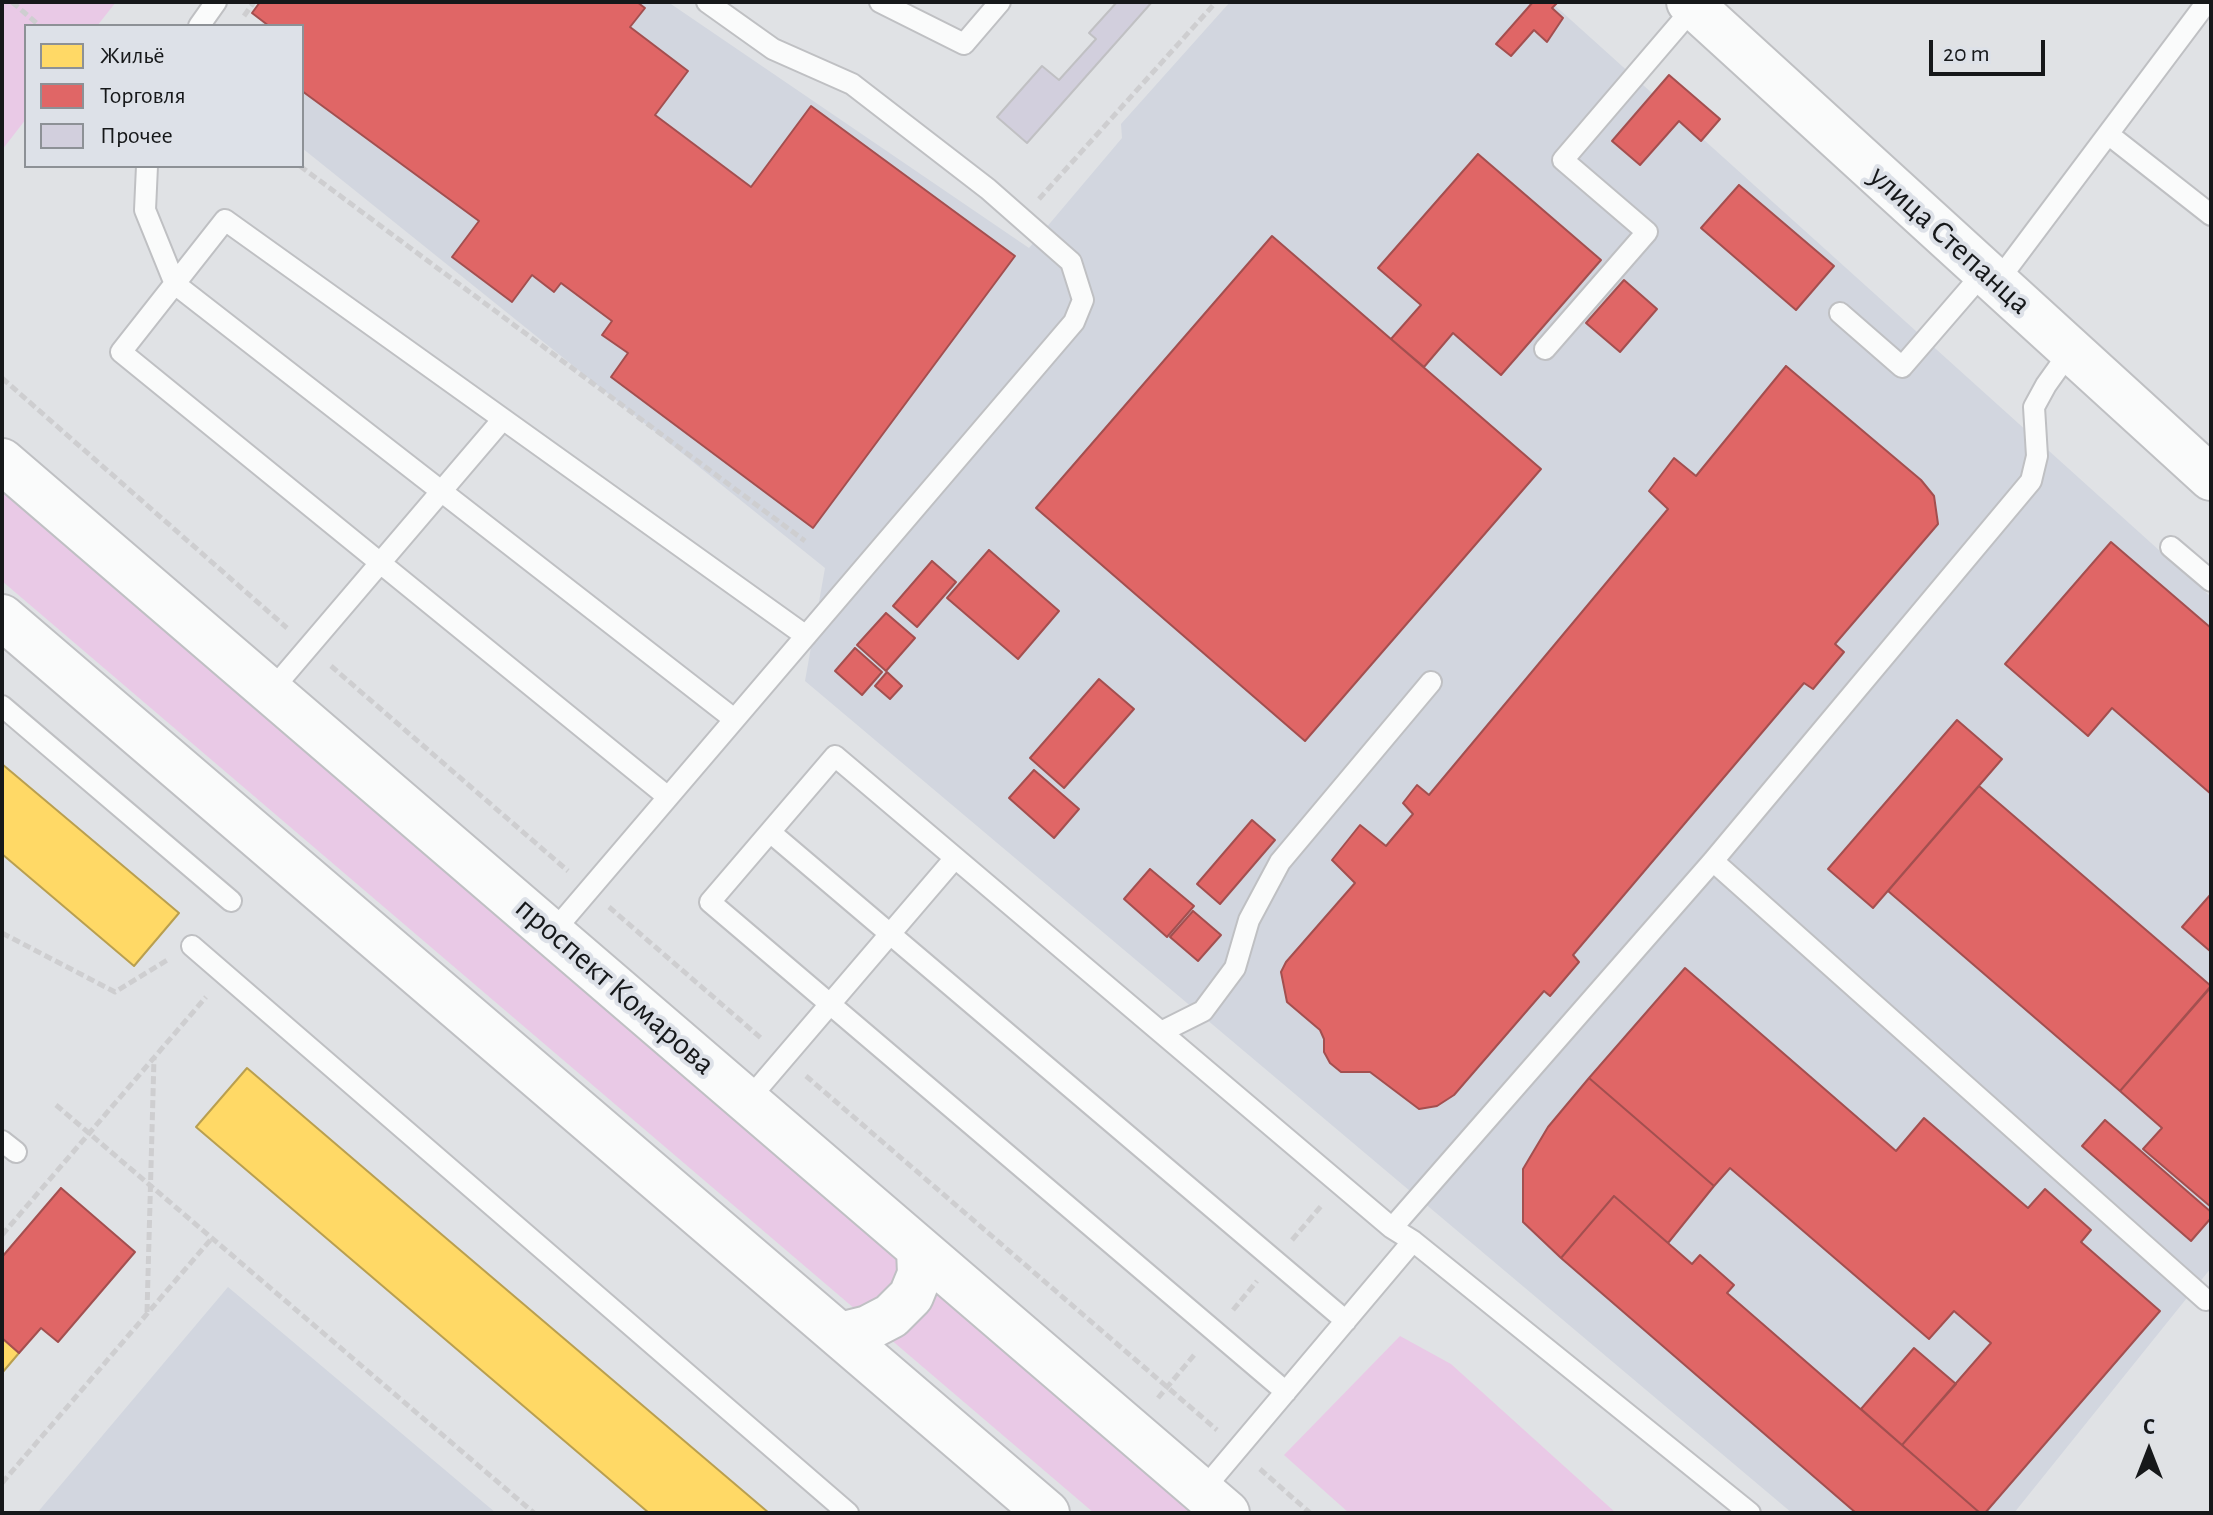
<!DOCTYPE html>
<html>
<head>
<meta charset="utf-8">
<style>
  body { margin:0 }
  #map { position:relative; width:2213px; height:1515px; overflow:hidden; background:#e0e2e5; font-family:"Alegreya Sans",sans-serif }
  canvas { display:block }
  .frame { position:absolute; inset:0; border:4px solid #16181a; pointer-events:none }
  .legend { position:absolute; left:24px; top:24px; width:280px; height:144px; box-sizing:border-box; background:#dde1e8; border:2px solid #8d9196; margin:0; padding:10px 14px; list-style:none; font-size:24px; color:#16181a }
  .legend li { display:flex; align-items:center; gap:16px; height:40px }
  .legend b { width:40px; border:2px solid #8d9196 }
  .north { position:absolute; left:2109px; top:1411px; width:80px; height:80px; -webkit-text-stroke:6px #dde1e8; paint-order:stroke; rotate:0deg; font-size:22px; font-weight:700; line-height:32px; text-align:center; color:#16181a }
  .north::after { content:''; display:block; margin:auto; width:28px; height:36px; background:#16181a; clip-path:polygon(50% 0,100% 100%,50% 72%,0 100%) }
  .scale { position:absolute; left:1929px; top:40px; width:116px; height:36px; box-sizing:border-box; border:4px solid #16181a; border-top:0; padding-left:10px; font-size:24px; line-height:28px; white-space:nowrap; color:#16181a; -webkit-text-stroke:6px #dde1e8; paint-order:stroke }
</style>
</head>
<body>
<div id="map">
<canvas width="2213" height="1515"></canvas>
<div class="frame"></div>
<ul class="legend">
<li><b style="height:22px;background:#ffd966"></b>Жильё</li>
<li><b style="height:22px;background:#e06666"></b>Торговля</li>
<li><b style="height:22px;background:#d2cfdd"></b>Прочее</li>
</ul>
<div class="north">С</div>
<div class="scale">20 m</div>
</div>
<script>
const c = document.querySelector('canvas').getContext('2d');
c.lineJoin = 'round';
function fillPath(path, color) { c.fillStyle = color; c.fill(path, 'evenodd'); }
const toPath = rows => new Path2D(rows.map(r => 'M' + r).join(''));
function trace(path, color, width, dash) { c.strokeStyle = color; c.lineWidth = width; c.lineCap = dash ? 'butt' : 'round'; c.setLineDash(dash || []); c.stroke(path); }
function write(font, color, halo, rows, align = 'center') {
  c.font = font + ' "Alegreya Sans",sans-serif'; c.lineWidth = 8; c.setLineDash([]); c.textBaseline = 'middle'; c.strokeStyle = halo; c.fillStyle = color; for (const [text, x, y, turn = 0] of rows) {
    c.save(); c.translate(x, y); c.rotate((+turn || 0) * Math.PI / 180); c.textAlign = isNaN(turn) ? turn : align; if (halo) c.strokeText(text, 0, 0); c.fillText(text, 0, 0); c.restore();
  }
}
const built = toPath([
  [278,2,668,2,1029,248,1122,138,1121,124,1230,2,1551,2,2211,597,2211,1268,2014,1513,1792,1513,805,681,825,568,302,148,302,26,260,26],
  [228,1287,496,1513,37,1513]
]);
const green = toPath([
  [2,2,116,2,97,26,26,26,26,119,2,150],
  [2,490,1197,1513,1094,1513,2,581],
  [1400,1336,1451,1364,1616,1513,1349,1513,1284,1455]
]);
const homes = toPath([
  [2,764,179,913,134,966,2,854,2,764],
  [247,1068,400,1199,769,1513,649,1513,196,1127,247,1068],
  [2,1338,19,1353,2,1373,2,1338]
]);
const shops = toPath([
  [260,2,637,2,645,8,630,27,688,71,655,115,751,187,811,106,1015,256,813,528,611,377,628,353,602,335,612,321,561,283,554,292,532,275,512,302,452,257,479,221,302,91,302,26,269,26,252,13,260,2],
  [1533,2,1558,2,1552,8,1563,18,1547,42,1534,30,1511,56,1496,44,1533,2],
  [1669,75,1720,119,1701,141,1679,121,1640,165,1612,141,1669,75],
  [1478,154,1601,260,1501,375,1453,333,1424,367,1391,339,1421,305,1378,268,1478,154],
  [1739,185,1834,266,1796,310,1701,228,1739,185],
  [1272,236,1541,469,1305,741,1036,508,1272,236],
  [1624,280,1657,309,1620,352,1586,323,1624,280],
  [1786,366,1921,480,1934,496,1938,524,1835,644,1844,652,1813,689,1804,683,1573,955,1579,962,1550,996,1544,991,1454,1095,1437,1106,1419,1109,1370,1072,1341,1072,1330,1063,1324,1052,1324,1039,1320,1030,1287,1002,1281,972,1286,962,1355,883,1332,860,1360,825,1386,846,1413,814,1403,803,1417,785,1429,795,1668,509,1649,491,1674,458,1696,476,1786,366],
  [2111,542,2211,628,2211,794,2112,708,2088,736,2005,664,2111,542],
  [989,550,1059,611,1018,659,947,598,989,550],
  [932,561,956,582,917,627,893,606,932,561],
  [886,613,915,638,886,671,857,645,886,613],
  [855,648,882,672,862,695,835,671,855,648],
  [887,672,902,686,890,699,875,686,887,672],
  [1099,679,1134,709,1064,788,1030,758,1099,679],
  [1957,720,2002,759,1873,908,1828,869,1957,720],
  [1034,770,1079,809,1054,838,1009,798,1034,770],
  [1979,786,2211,986,2120,1091,1888,891,1979,786],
  [1252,820,1275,840,1220,904,1197,884,1252,820],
  [1150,869,1194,906,1167,937,1124,899,1150,869],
  [2211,894,2211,949,2210,951,2182,927,2211,894],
  [1193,911,1221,935,1198,961,1170,937,1193,911],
  [1685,968,1896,1151,1924,1118,2028,1208,2045,1189,2091,1230,2081,1242,2160,1311,1985,1513,1980,1513,1902,1445,1991,1343,1954,1311,1929,1339,1730,1168,1714,1186,1589,1078,1685,968],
  [2211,987,2211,1207,2143,1149,2162,1128,2120,1091,2211,987],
  [1589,1078,1714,1186,1668,1243,1614,1196,1561,1258,1523,1222,1523,1169,1548,1127,1589,1078],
  [2105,1120,2211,1212,2211,1218,2191,1241,2082,1146,2105,1120],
  [61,1188,135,1252,58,1342,41,1328,19,1353,2,1338,2,1257,61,1188],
  [1614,1196,1692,1264,1700,1255,1734,1285,1727,1293,1980,1513,1856,1513,1561,1258,1614,1196],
  [1914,1348,1956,1384,1902,1445,1861,1409,1914,1348]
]);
const building = toPath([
  [1117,2,1152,2,1027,143,997,117,1042,66,1059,80,1096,39,1089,33,1117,2]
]);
const path = toPath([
  [12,2,40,26],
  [244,16,254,2],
  [300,166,805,541],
  [1039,199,1216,2],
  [2,378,287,628],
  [331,666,568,871],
  [609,907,762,1039],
  [2,933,115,992,169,959],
  [806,1076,1217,1430],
  [56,1105,534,1513],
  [2,1235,206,997],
  [1292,1240,1322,1205],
  [1233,1310,1257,1281],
  [147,1312,154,1058],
  [1158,1398,1195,1354],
  [1260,1469,1310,1513],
  [2,1483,212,1238]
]);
const lane = toPath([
  [880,2,964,44,1000,2],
  [199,26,216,2],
  [2108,134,2211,215],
  [147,166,145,210,175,284,734,719],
  [1997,282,2207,2],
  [1840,313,1902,367,1985,271],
  [1545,349,1647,232,1563,160,1694,7],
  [2171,547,2211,581],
  [270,692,503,419],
  [2,706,231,901],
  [668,797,121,352,225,220,806,636],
  [770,832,1346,1321],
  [1713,861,2206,1300],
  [553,932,1074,322,1083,300,1071,262,988,189,852,84,773,49,707,2],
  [192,946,848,1513],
  [1161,1032,1203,1011,1235,968,1249,920,1280,862,1431,682],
  [748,1100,955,858],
  [2,1141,16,1152],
  [1413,1241,1750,1513],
  [1286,1392,710,902,835,756,1392,1228],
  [1202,1491,1413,1241,1392,1228,1713,861,2031,481,2037,456,2034,407,2046,385,2071,350]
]);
const secondary = toPath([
  [1689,2,2211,478],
  [2,461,1227,1513],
  [2,617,1047,1513],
  [840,1335,868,1328,891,1316,911,1296,920,1274,919,1249]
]);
const streetNames = [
  ["улица Степанца",1950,240,42],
  ["проспект Комарова",615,986,41]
];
fillPath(built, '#d2d6df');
fillPath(green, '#e9c9e6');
fillPath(homes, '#ffd966');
trace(homes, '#b99f4f', 2);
fillPath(shops, '#e06666');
trace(shops, '#a34f4f', 2);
fillPath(building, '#d2cfdd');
trace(building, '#c0c0c3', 2);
trace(lane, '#bfc0c3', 24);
trace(secondary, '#bfc0c3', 48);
trace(path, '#ceced0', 5, [8, 4]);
trace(lane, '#fafbfb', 20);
trace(secondary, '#fafbfb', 44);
write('32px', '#16181a', '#dde1e8', streetNames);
</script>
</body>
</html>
